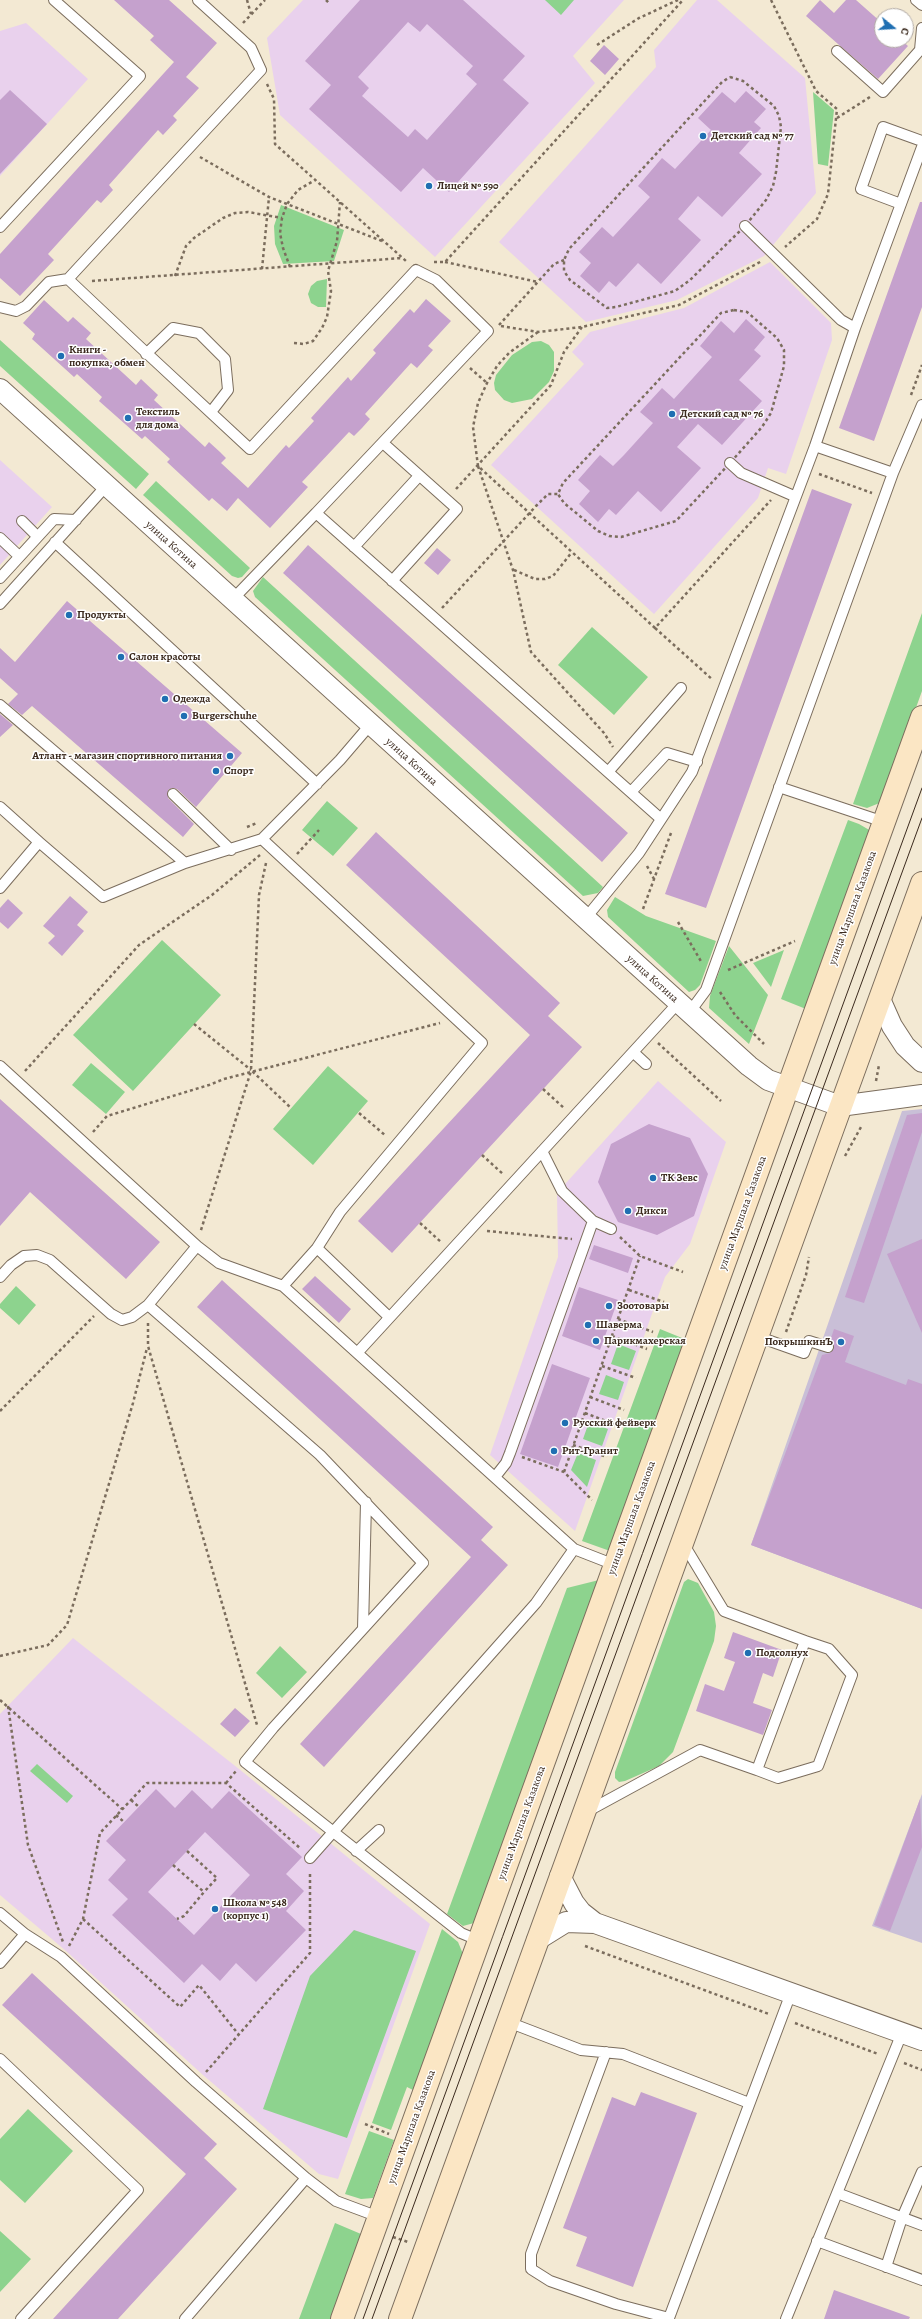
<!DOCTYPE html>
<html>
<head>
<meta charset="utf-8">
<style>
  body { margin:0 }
  #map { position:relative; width:922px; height:2319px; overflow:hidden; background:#f3e9d3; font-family:Alegreya,serif }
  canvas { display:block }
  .north { position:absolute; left:874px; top:8px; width:40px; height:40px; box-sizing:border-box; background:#fff; border:1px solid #b1aaa5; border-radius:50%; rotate:108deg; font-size:11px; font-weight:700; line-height:16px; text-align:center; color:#3b2a1e }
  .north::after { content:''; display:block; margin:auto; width:14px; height:18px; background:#1f6fb2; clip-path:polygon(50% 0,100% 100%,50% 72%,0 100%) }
</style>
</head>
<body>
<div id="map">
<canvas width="922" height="2319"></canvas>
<div class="north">С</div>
</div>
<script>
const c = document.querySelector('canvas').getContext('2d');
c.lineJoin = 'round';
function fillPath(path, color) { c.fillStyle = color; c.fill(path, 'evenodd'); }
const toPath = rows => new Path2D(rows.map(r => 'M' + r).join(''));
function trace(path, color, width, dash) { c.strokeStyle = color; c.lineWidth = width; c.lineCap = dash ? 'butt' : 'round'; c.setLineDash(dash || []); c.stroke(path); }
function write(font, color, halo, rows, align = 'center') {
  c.font = font + ' Alegreya,serif'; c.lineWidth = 3; c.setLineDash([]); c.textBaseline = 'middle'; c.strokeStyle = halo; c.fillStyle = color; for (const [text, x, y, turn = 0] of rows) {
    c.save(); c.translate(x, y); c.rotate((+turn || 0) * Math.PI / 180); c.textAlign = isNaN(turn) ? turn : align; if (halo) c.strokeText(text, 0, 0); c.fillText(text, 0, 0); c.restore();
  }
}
const built = toPath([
  [303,0,624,0,573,56,595,83,435,257,280,115,267,38],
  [697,0,717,0,805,78,816,193,764,256,677,300,586,322,499,242,656,67,654,50],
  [26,23,88,79,0,176,0,31],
  [770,262,831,323,832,340,786,474,768,468,758,498,654,614,491,465,584,364,572,352,590,332,684,308],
  [0,460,52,507,0,565],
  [658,1081,726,1142,690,1244,665,1277,575,1531,490,1455,558,1257,557,1193],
  [73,1638,239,1769,430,1924,338,2179,319,2174,203,2075,66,1951,0,1895,0,1714]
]);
const industrial = toPath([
  [922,1109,922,1609,751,1545,902,1111],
  [922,1794,922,1943,872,1926]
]);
const green = toPath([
  [545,0,574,0,561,15],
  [813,92,834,110,828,166,818,164],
  [281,205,344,230,334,261,283,264,275,244,274,226],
  [327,279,326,307,318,307,311,303,308,294,311,286,317,281],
  [0,340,149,474,136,489,0,366],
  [541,341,549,345,554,352,554,371,549,382,532,399,512,403,504,400,495,390,494,383,496,375,512,355,532,342],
  [156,481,250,568,242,577,238,578,232,576,143,495],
  [263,577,603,887,598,893,583,896,255,597,253,591],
  [922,613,922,691,882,802,867,808,853,804],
  [592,627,648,677,614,715,558,665],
  [327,801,358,828,333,856,302,830],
  [848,820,859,824,871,831,806,1009,781,999],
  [615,897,646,916,716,941,700,985,695,990,689,992,608,917,607,910],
  [162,940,221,995,133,1091,73,1035],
  [729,946,768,995,749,1044,709,1008,710,996],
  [784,950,771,987,753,963],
  [91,1063,125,1092,106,1114,72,1085],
  [328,1066,368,1101,313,1165,273,1129],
  [16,1286,36,1305,19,1325,0,1308,0,1304],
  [660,1329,687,1340,610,1551,582,1541],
  [618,1344,636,1351,629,1370,611,1364],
  [606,1375,624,1382,618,1400,599,1394],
  [589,1422,608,1429,602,1446,583,1439],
  [578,1453,596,1460,587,1487,571,1470],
  [688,1579,698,1583,714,1612,716,1626,714,1641,673,1752,659,1766,625,1781,619,1782,615,1778,615,1772,684,1582],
  [599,1580,474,1923,463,1926,447,1914,567,1588],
  [280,1646,307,1672,282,1698,256,1673],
  [37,1764,73,1796,67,1803,30,1771],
  [442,1929,458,1942,463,1954,413,2090,407,2087,391,2130,372,2123],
  [354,1930,416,1951,347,2138,263,2109,310,1976],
  [28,2109,73,2151,25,2203,0,2180,0,2139],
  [369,2131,394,2140,373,2198,361,2199,345,2194],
  [335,2223,361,2234,330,2319,299,2319],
  [0,2231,31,2259,0,2292]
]);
const building = toPath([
  [114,0,169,0,217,43,186,77,199,88,173,116,177,120,163,135,158,130,109,185,113,190,101,203,97,200,48,254,54,260,20,296,0,278,0,254,174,62,150,40,154,36],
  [360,0,463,0,525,56,503,80,529,103,449,192,423,168,401,192,309,109,331,85,305,61],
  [408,22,420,32,427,24,473,66,466,74,477,84,427,140,415,129,408,137,362,96,369,88,358,77],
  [820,0,834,13,846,0,856,0,882,23,882,40,901,40,908,46,878,79,806,16],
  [604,45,619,59,605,75,590,61],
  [10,90,47,124,0,174,0,100],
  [746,91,766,109,754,122,761,128,739,153,762,174,722,217,698,196,678,219,701,240,661,284,638,263,616,287,609,281,599,293,580,276,591,263,579,252,602,227,613,237,650,197,638,186,662,158,675,169,711,130,698,118,722,92,735,103],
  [920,202,922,202,922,307,874,441,839,428],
  [426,299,451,321,428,346,433,350,417,368,411,363,365,414,370,419,362,428,354,436,349,432,302,482,308,487,270,528,238,498,227,511,212,498,209,501,167,462,170,459,145,436,142,439,99,401,102,397,77,374,74,377,32,339,35,334,23,323,44,300,68,322,73,317,91,333,86,339,136,385,141,379,158,395,154,400,205,447,209,442,220,452,226,458,221,463,248,488,286,445,289,448,314,421,311,418,348,377,351,381,376,353,373,350,410,309,414,313],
  [746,319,765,337,754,350,761,356,739,380,762,401,722,445,698,424,677,447,701,468,661,512,638,491,616,515,609,509,598,522,579,504,590,491,578,480,600,455,613,466,624,455,653,423,640,412,662,388,674,399,712,357,700,346,721,321,734,333],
  [812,489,852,504,706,908,665,894],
  [308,545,628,833,602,862,283,573],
  [437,548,451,560,438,575,424,563],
  [67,601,242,753,196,807,177,789,172,788,168,790,168,798,194,824,183,837,32,706,22,715,8,704,18,694,0,678,0,648,15,662],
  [0,714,13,725,0,737],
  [376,832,560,1003,548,1016,582,1047,392,1253,358,1221,530,1035,346,865],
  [70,896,88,912,77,925,84,931,62,956,48,943,55,936,43,926],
  [8,899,23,913,8,929,0,922,0,908],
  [0,1099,160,1242,126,1279,30,1192,0,1226],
  [922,1113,922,1132,864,1303,845,1297,907,1115],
  [649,1124,690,1138,708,1174,694,1216,657,1235,618,1222,598,1182,611,1144],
  [922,1239,922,1333,887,1254],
  [594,1245,633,1258,628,1273,589,1259],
  [315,1276,351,1309,339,1323,302,1289],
  [222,1280,493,1527,481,1540,508,1565,324,1767,300,1744,471,1557,197,1307],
  [579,1287,618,1300,600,1350,562,1336],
  [834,1329,854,1336,845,1362,906,1385,908,1379,922,1384,922,1609,751,1545,822,1355,830,1353,834,1349,834,1345,830,1341],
  [552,1364,590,1378,558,1467,520,1454],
  [733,1632,782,1650,773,1677,763,1673,753,1703,772,1710,763,1735,696,1711,705,1684,724,1691,735,1662,724,1658],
  [235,1708,250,1721,235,1737,220,1724],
  [156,1789,175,1808,192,1790,212,1809,229,1791,302,1857,286,1874,304,1891,286,1911,306,1930,256,1982,236,1963,220,1981,202,1964,184,1983,112,1915,128,1899,108,1880,126,1860,106,1841],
  [205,1832,250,1875,194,1935,148,1892],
  [920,1799,922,1847,890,1931,874,1925],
  [32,1973,217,2144,204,2158,237,2189,118,2319,53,2319,186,2174,2,2005],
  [641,2092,697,2113,633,2287,576,2266,587,2237,563,2228,612,2097,635,2106],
  [834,2290,910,2317,909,2319,824,2319]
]);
const path = toPath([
  [247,0,251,14],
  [326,0,330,4],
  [771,0,816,91,837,109,828,194,817,219,785,247],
  [243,23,265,0],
  [597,45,639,18,678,0],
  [730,77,743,81,774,106,779,116,781,127,776,172,773,186,766,200,745,226,690,280,675,291,616,307,607,308,570,280,564,271,564,260,569,249,722,82,730,77],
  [267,84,274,99,275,144,406,261],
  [837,118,870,97],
  [200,157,269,197,382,241],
  [434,262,445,262,683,0],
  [445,262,538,282],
  [290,267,283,248,280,233,282,218,287,204,298,190,315,180],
  [262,269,269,197],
  [175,276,186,246,194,238,223,218,235,213,248,212,282,218],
  [92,281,402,258],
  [734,310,747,312,777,338,784,350,784,366,771,413,762,427,730,463,676,521,621,537,609,536,598,531,564,503,558,494,563,483,721,313,734,310],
  [499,325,554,264,564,260],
  [501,326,538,332,582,327,679,305,762,261],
  [538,332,509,353,497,366,487,383,478,403,473,427,478,466,655,628,771,500],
  [294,343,304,344,313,341,322,328,327,317,331,291,328,271,337,241,340,202],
  [470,368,487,383],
  [911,395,922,365],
  [478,466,513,570,531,652,604,733,613,747],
  [819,474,872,493],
  [456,489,551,385,564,352,582,327],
  [514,570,535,579,545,579,553,576,572,552],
  [442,608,536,506,548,494,558,494],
  [655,628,713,680],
  [247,827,257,823],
  [297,854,319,830],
  [266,863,259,895,251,1070,291,1108],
  [647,866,654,879],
  [643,909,671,833],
  [678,922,702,963],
  [728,970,795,941],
  [720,992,735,1015,764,1044],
  [194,1024,251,1070],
  [658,1043,721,1101],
  [25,1071,139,945,212,895,260,855],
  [876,1081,879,1065],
  [543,1089,564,1108],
  [359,1113,386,1136],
  [93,1132,107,1116,209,1085,224,1079,440,1023],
  [482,1155,503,1174],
  [845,1156,861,1127],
  [420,1223,441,1242],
  [201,1230,251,1071],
  [487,1231,572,1239],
  [620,1237,640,1256,683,1272],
  [629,1290,664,1302],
  [618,1319,653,1332],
  [148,1323,148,1346,257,1725],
  [786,1332,806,1275,809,1257],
  [612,1336,647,1349],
  [602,1366,636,1378],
  [590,1397,624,1410],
  [0,1411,94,1316],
  [585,1413,619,1426],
  [573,1445,607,1457],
  [522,1457,564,1472,592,1500],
  [564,1472,640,1256],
  [0,1656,48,1645,67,1625,133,1403,147,1348],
  [0,1700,122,1809],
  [8,1706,28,1845,63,1942],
  [226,1783,236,1771],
  [131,1800,139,1807],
  [116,1815,124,1822],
  [187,1851,217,1878,204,1892],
  [173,1865,204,1892,184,1916,177,1919],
  [83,1919,180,2007,199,1985,239,2035],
  [69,1946,83,1919,100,1833,147,1783,226,1783,301,1849],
  [585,1946,769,2014],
  [795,2023,878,2054],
  [904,2063,922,2070],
  [206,2072,310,1953,310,1872],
  [365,2124,389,2134],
  [393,2237,408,2242]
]);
const service = toPath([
  [916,0,922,5],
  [837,51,883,92,920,50,922,28],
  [901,204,861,189,883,127,922,141],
  [745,226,841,320,855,328],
  [0,227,140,76,54,0],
  [68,279,139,346,250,449,416,270,436,280,488,331,316,513,661,819],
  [0,307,16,311,26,306,49,282,68,279,261,70,251,48,198,0],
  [146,354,173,328,199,333,225,359,228,390,211,412],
  [383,443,457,509,392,581],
  [815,446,893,473],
  [730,463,741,473,794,496],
  [22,521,37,536],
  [0,538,19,556],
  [55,542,317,784],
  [354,547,419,476],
  [0,578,54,519,76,520],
  [232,600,316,513],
  [0,604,106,486],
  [0,705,185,863,262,839,340,760,370,725],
  [608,772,681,688],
  [779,787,884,822],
  [631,792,667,753,697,762],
  [173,794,231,850],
  [0,807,39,842,0,888],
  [262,839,482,1043,340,1212,317,1248,283,1286],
  [39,842,103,897,185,863],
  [585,919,639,853,692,772,815,446,855,328,922,147],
  [689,1013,706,990,893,473,922,405],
  [633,1052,646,1064],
  [0,1066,197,1246,219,1263,283,1286,574,1549,615,1565],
  [542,1151,562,1191,593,1221,611,1229],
  [317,1248,389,1317],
  [0,1277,11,1265,24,1256,37,1255,50,1260,111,1314,122,1320,132,1317,148,1305,320,1455,423,1563,273,1728,245,1762,461,1933,480,1941],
  [148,1305,197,1246],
  [756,1336,804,1353,809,1341,828,1347],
  [358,1352,678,1003],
  [495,1477,506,1463,510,1453,593,1221],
  [363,1629,366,1502],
  [757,1770,778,1778,818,1766,852,1675,829,1649,805,1641],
  [588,1811,700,1750,757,1770,805,1641,724,1611,683,1543],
  [356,1851,379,1830],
  [310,1858,536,1603,574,1549],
  [0,1913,25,1934,61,1957,196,2082,306,2178,336,2201,379,2217],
  [0,1963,25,1934],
  [508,2022,581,2050,623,2054,749,2103],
  [606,2052,531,2254,531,2269,550,2281,616,2304,669,2318,791,1993],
  [0,2059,138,2190,21,2319],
  [837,2193,922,2225],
  [817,2241,922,2280],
  [886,2267,902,2218,922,2172],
  [185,2319,306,2178],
  [786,2319,902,2033]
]);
const minor = toPath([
  [0,389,749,1066,768,1080,840,1106,922,1095],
  [880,999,892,1026,905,1046,922,1062],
  [560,1876,574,1903,581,1912,595,1923],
  [537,1940,566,1922,595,1923,922,2040]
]);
const secondary = toPath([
  [342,2319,922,717],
  [400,2319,922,883]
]);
const tram = toPath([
  [363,2319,922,788],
  [372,2319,922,818]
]);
const markers = [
  [703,136,4,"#1f6fb2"],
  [429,186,4,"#1f6fb2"],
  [61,356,4,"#1f6fb2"],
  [672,414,4,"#1f6fb2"],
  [128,418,4,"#1f6fb2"],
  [69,615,4,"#1f6fb2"],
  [121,657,4,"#1f6fb2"],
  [165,699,4,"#1f6fb2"],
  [184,716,4,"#1f6fb2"],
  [230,756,4,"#1f6fb2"],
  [216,771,4,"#1f6fb2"],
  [653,1178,4,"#1f6fb2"],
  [628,1211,4,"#1f6fb2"],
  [609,1306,4,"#1f6fb2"],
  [588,1325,4,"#1f6fb2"],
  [596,1341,4,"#1f6fb2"],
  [841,1342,4,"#1f6fb2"],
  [565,1423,4,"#1f6fb2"],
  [554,1451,4,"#1f6fb2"],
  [748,1653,4,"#1f6fb2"],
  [215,1909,4,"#1f6fb2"]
];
const poiNames = [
  ["Детский сад № 77",711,136],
  ["Лицей № 590",437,186],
  ["Книги -",69,350],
  ["покупка, обмен",69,363],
  ["Текстиль",136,412],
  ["для дома",136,425],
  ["Детский сад № 76",680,414],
  ["Продукты",77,615],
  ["Салон красоты",129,657],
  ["Одежда",173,699],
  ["Burgerschuhe",192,716],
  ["Атлант - магазин спортивного питания",222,756,"right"],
  ["Спорт",224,771],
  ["ТК Зевс",661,1178],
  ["Дикси",636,1211],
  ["Зоотовары",617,1306],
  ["Шаверма",596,1325],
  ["Парикмахерская",604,1341],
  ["ПокрышкинЪ",833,1342,"right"],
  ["Русский фейверк",573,1423],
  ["Рит-Гранит",562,1451],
  ["Подсолнух",756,1653],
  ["Школа № 548",223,1903],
  ["(корпус 1)",223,1916]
];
const streetNames = [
  ["улица Котина",171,545,42],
  ["улица Котина",411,762,42],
  ["улица Маршала Казакова",853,908,-70],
  ["улица Котина",652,979,42],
  ["улица Маршала Казакова",743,1213,-70],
  ["улица Маршала Казакова",632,1518,-70],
  ["улица Маршала Казакова",522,1823,-70],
  ["улица Маршала Казакова",412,2127,-70]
];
fillPath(built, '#e9d1ed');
fillPath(industrial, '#c9bfd7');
fillPath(green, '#8dd38e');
fillPath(building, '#c5a1cd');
trace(service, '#7b6d5d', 12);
trace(minor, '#7b6d5d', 22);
trace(secondary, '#7b6d5d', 24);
trace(path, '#7b6d5d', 2.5, [3, 3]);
trace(service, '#fff', 10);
trace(minor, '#fff', 20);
trace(secondary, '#fbe6c4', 22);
trace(tram, '#3b2a1e', 1);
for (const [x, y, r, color] of markers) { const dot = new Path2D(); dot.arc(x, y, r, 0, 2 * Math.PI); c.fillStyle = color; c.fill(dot); trace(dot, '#fff', 1.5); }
write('bold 11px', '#3b2a1e', '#fff', poiNames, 'left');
write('11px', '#3b2a1e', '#fff', streetNames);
</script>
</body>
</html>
